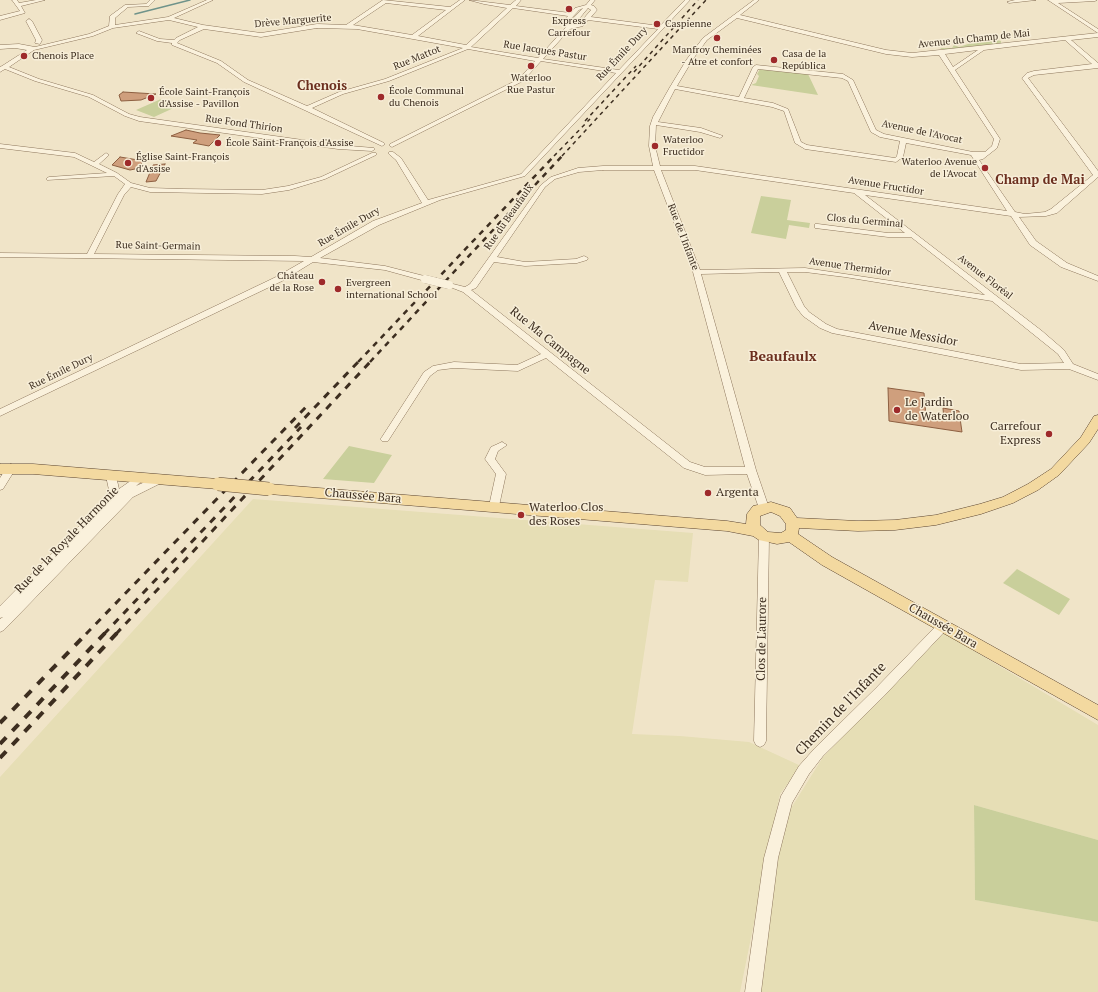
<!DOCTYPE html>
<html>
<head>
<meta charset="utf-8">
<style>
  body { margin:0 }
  canvas { display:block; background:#f0e4c8 }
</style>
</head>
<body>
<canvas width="1098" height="992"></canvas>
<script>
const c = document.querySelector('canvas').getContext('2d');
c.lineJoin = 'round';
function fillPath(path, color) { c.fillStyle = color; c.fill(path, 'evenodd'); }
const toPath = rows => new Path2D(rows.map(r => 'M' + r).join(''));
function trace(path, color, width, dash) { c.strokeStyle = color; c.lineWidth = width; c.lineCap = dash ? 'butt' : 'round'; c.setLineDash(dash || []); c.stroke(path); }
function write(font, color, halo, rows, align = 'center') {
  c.font = font + ' "PT Serif",serif'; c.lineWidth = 3; c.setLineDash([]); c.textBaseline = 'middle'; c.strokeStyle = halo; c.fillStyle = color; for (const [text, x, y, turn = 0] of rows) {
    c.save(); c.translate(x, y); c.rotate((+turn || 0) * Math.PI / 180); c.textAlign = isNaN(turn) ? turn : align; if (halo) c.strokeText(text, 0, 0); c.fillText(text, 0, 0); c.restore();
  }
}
const farmland = toPath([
  [253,499,693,533,688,582,655,580,632,734,680,736,749,742,801,766,780,794,740,992,0,992,0,777],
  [944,633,1098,725,1098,840,974,805,975,900,1098,922,1098,992,760,992,764,973,773,876,788,813,823,757]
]);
const green = toPath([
  [977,36,1001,41,1001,44,945,51,940,48,952,48,954,45,959,47,974,42],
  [760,69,808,74,818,95,751,85,756,83,759,76,757,74],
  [161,99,178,106,154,117,136,110],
  [761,196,791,200,787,220,810,223,809,228,789,225,786,239,751,233],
  [349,446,392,455,374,483,323,479],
  [1017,569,1070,599,1059,615,1003,583],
  [974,805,1098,840,1098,922,975,900]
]);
const stream = toPath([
  [135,14,190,0]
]);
const building = toPath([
  [123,92,156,94,141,100,121,101,119,95,123,92],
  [186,130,200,133,220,135,209,146,193,143,197,140,171,136,186,130],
  [120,157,144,161,135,169,130,170,112,165,120,157],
  [165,164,156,181,146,182,153,165,165,164],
  [888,388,924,393,926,417,944,420,943,408,959,411,962,432,889,421,888,388]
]);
const minor = toPath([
  [12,0,17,0,19,3,36,0,45,0,21,6,25,13,0,20,0,16,20,11,12,0],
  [150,0,155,0,149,6,128,7,115,18,115,25,168,17,207,0,213,0,174,18,203,25,261,33,317,24,346,25,383,0,450,7,460,0,465,0,418,36,466,45,507,8,484,4,469,0,510,5,516,0,521,0,516,6,570,13,575,8,586,5,590,0,595,0,591,5,594,6,597,10,591,17,660,26,685,0,690,0,525,176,440,200,379,225,320,258,385,266,428,277,428,281,425,281,385,270,313,262,282,281,0,416,0,409,276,277,304,261,0,257,0,253,87,254,118,194,125,184,114,176,47,180,47,178,49,177,107,173,74,157,0,148,0,144,75,153,94,162,106,153,109,155,99,164,117,173,131,183,150,188,183,189,262,190,288,186,321,177,372,153,376,153,376,155,325,179,289,190,262,194,150,192,131,187,124,195,94,254,295,256,311,257,373,221,422,203,396,160,389,154,389,152,393,152,401,158,428,200,521,174,616,73,541,61,523,81,392,147,390,146,390,144,519,79,535,61,468,49,389,81,343,94,312,108,384,143,385,144,382,146,244,82,217,63,172,45,172,43,157,41,136,33,139,31,160,39,174,40,176,38,198,27,169,20,113,28,93,36,34,50,9,67,39,79,93,95,129,114,140,117,338,145,374,148,375,149,372,151,338,149,139,121,125,116,89,97,35,81,5,69,0,72,0,67,2,66,27,50,15,48,0,49,0,45,19,44,35,47,89,34,109,26,110,16,125,5,146,4,150,0],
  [386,3,446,10,412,35,353,25,386,3],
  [513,8,568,16,561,23,566,27,538,58,471,47,513,8],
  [583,8,568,24,567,23,579,10,583,8],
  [588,8,591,10,579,24,574,25,588,8],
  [588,20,658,29,619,70,543,59,570,29,583,26,588,20],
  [317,28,357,29,463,48,385,79,339,92,307,106,248,80,221,61,177,43,180,40,204,29,261,37,317,28],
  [754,0,759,0,740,15,886,50,912,53,1098,33,1098,37,1071,40,1098,63,1098,68,1034,75,1028,78,1090,160,1098,171,1098,177,1057,213,1046,216,1019,217,1036,241,1067,263,1098,276,1098,281,1061,267,1030,245,1011,216,865,195,1042,331,1064,350,1073,364,1098,374,1098,380,1069,369,1021,370,832,333,820,328,803,316,796,307,779,272,701,274,756,470,769,508,768,511,760,511,747,474,705,475,684,468,546,358,518,371,454,368,438,370,430,376,388,441,382,441,380,439,382,437,424,372,433,366,454,362,517,365,541,354,463,292,445,285,449,283,465,287,470,284,541,185,551,177,578,168,603,166,653,166,649,146,650,126,653,117,670,87,687,59,703,38,754,0],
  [737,18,886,54,912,57,939,55,994,139,992,146,985,152,973,152,884,134,876,130,853,80,843,74,756,65,753,67,739,97,677,86,693,59,707,40,737,18],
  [1065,40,1092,64,1034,71,1027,73,1022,78,1093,175,1051,209,1045,212,1025,214,1015,212,979,160,983,159,997,148,1000,139,955,70,984,50,1065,40],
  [978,50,953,67,945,54,978,50],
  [758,69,842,78,848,81,871,132,880,137,900,141,897,156,895,158,807,145,801,142,788,109,773,103,744,98,758,69],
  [675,89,772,107,784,111,795,143,805,149,896,162,903,157,906,143,971,155,1007,211,695,166,660,166,655,146,656,125,700,132,720,138,723,136,701,128,658,122,675,89],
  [603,170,654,170,693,272,745,467,705,467,690,462,471,290,476,288,494,262,525,266,577,263,587,260,588,258,584,256,576,259,525,262,497,257,545,187,555,179,579,172,603,170],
  [661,170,695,170,854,193,905,233,888,233,818,224,815,224,815,228,888,237,911,237,985,295,805,268,700,270,661,170],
  [787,272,805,272,845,277,992,301,1058,354,1064,363,1021,364,837,329,826,324,809,312,804,306,787,272],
  [1015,0,1036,0,1009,3,1007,2,1015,0],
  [1048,0,1097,0,1095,1,1058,3,1098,29,1098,33,1048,0],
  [29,19,32,21,42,40,40,44,35,43,36,40,26,21,29,19],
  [502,442,507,445,498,451,495,459,506,474,499,506,498,509,494,510,490,509,489,506,496,474,485,459,491,447,502,442],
  [11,464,16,468,3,489,0,490,0,478,8,465,11,464],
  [111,472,116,476,119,489,139,475,144,479,136,486,158,476,163,480,161,483,133,497,4,630,0,632,0,619,3,617,0,618,0,606,108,497,109,490,106,476,111,472],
  [764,532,768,533,769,536,766,741,764,745,760,747,756,745,754,741,759,536,760,533,764,532],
  [943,621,947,623,949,626,947,629,884,696,823,756,809,774,792,803,778,858,761,992,745,992,764,858,781,796,799,766,815,748,876,688,939,623,943,621]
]);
const major = toPath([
  [1098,415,1098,429,1089,443,1059,475,1038,490,1013,503,981,514,936,525,895,530,858,531,799,528,798,534,832,557,1098,705,1098,720,822,565,789,542,777,544,759,540,753,536,727,531,269,494,264,492,263,489,264,486,269,484,727,521,746,524,747,514,753,506,771,502,790,508,797,518,858,521,895,520,936,515,980,504,1003,497,1028,484,1051,469,1081,437,1094,416,1098,415],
  [771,512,780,516,786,524,786,530,781,533,768,532,760,525,760,516,771,512],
  [0,464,33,464,218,479,223,481,224,484,223,487,218,489,33,474,0,474,0,464]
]);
const railFar3 = toPath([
  [634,72,698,0],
  [585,121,636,66],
  [554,156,590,119],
  [562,156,706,0]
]);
const railFar2 = toPath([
  [358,362,555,155],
  [370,362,563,155]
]);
const railFar1 = toPath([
  [295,428,359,361],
  [86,634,306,407],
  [104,634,301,427],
  [116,634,371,361]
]);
const rail = toPath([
  [0,723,87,633],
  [0,744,105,633],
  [0,758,117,633]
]);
const minorBridge = toPath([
  [425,279,449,285]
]);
const majorBridge = toPath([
  [218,484,269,489]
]);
const markers = [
  [569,9,4,"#9e2a2b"],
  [657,24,4,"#9e2a2b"],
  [717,38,4,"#9e2a2b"],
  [24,56,4,"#9e2a2b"],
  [774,60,4,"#9e2a2b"],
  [531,66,4,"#9e2a2b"],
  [381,97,4,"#9e2a2b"],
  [151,98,4,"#9e2a2b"],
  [218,143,4,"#9e2a2b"],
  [655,146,4,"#9e2a2b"],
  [128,163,4,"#9e2a2b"],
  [985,168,4,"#9e2a2b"],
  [322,282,4,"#9e2a2b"],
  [338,289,4,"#9e2a2b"],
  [897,410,4,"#9e2a2b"],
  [1049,434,4,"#9e2a2b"],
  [708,493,4,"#9e2a2b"],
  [521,515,4,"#9e2a2b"]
];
const farStreetnames = [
  ["Drève Marguerite",293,21,-5],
  ["Avenue du Champ de Mai",974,39,-6],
  ["Rue Jacques Pastur",545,51,9],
  ["Rue Émile Dury",622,54,-47],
  ["Rue Mattot",417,58,-22],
  ["Rue Fond Thirion",244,124,8],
  ["Avenue de l'Avocat",922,132,12],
  ["Avenue Fructidor",886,186,9],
  ["Rue du Beaufaulx",509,217,-55],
  ["Clos du Germinal",865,221,5],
  ["Rue Émile Dury",349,227,-30],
  ["Rue de l'Infante",683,237,69],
  ["Rue Saint-Germain",158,246,1],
  ["Avenue Thermidor",850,267,8],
  ["Avenue Floréal",985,277,38],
  ["Rue Émile Dury",61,372,-26]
];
const farPoinames = [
  ["Express",569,21,"center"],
  ["Carrefour",569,33,"center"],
  ["Caspienne",665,24],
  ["Manfroy Cheminées",717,50,"center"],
  ["- Atre et confort",717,62,"center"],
  ["Casa de la",782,54],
  ["República",782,66],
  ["Chenois Place",32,56],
  ["Waterloo",531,78,"center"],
  ["Rue Pastur",531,90,"center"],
  ["École Communal",389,91],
  ["du Chenois",389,103],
  ["École Saint-François",159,92],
  ["d'Assise - Pavillon",159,104],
  ["Waterloo",663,140],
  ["Fructidor",663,152],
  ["École Saint-François d'Assise",226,143],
  ["Église Saint-François",136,157],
  ["d'Assise",136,169],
  ["Waterloo Avenue",977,162,"right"],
  ["de l'Avocat",977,174,"right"],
  ["Château",314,276,"right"],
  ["de la Rose",314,288,"right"],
  ["Evergreen",346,283],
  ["international School",346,295]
];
const streetNames = [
  ["Avenue Messidor",913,334,11],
  ["Rue Ma Campagne",550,341,39],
  ["Chaussée Bara",363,496,5],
  ["Rue de la Royale Harmonie",67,540,-46],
  ["Chaussée Bara",943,626,30],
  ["Clos de L'aurore",762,639,-89]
];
const poiNames = [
  ["Le Jardin",905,403],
  ["de Waterloo",905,417],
  ["Carrefour",1041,427,"right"],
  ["Express",1041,441,"right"],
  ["Argenta",716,493],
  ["Waterloo Clos",529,508],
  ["des Roses",529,522]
];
const farDistrictnames = [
  ["Chenois",322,86],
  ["Champ de Mai",1040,180]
];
const quarterNames = [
  ["Beaufaulx",783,357]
];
const nearStreetnames = [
  ["Chemin de l'Infante",841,709,-46]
];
fillPath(farmland, '#e6deb5');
fillPath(green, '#c9cf9b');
trace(stream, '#6f938a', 1.5);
fillPath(building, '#cf9f7d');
trace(building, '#8d5f41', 1);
trace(minor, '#8d765c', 1);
trace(major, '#5b4430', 1);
fillPath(minor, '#faf1dc');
fillPath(major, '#f3d9a0');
trace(railFar3, '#3d2e20', 1.5, [4, 4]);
trace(railFar2, '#3d2e20', 2.5, [5.5, 5.5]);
trace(railFar1, '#3d2e20', 3, [7, 7]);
trace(rail, '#3d2e20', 4, [9, 9]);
trace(minorBridge, '#8d765c', 8, []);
trace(majorBridge, '#5b4430', 14, []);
trace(minorBridge, '#faf1dc', 8);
trace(majorBridge, '#f3d9a0', 13);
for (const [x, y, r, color] of markers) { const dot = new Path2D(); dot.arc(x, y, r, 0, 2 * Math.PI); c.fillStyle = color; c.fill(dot); trace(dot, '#f7eed8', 1.5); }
write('10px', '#3d2e20', '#f7eed8', farStreetnames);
write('10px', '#3d2e20', '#f7eed8', farPoinames, 'left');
write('12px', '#3d2e20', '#f7eed8', streetNames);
write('12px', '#3d2e20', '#f7eed8', poiNames, 'left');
write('bold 13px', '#6b2e1e', '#f7eed8', farDistrictnames);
write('bold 14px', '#6b2e1e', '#f7eed8', quarterNames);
write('14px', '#3d2e20', '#f7eed8', nearStreetnames);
</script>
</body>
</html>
